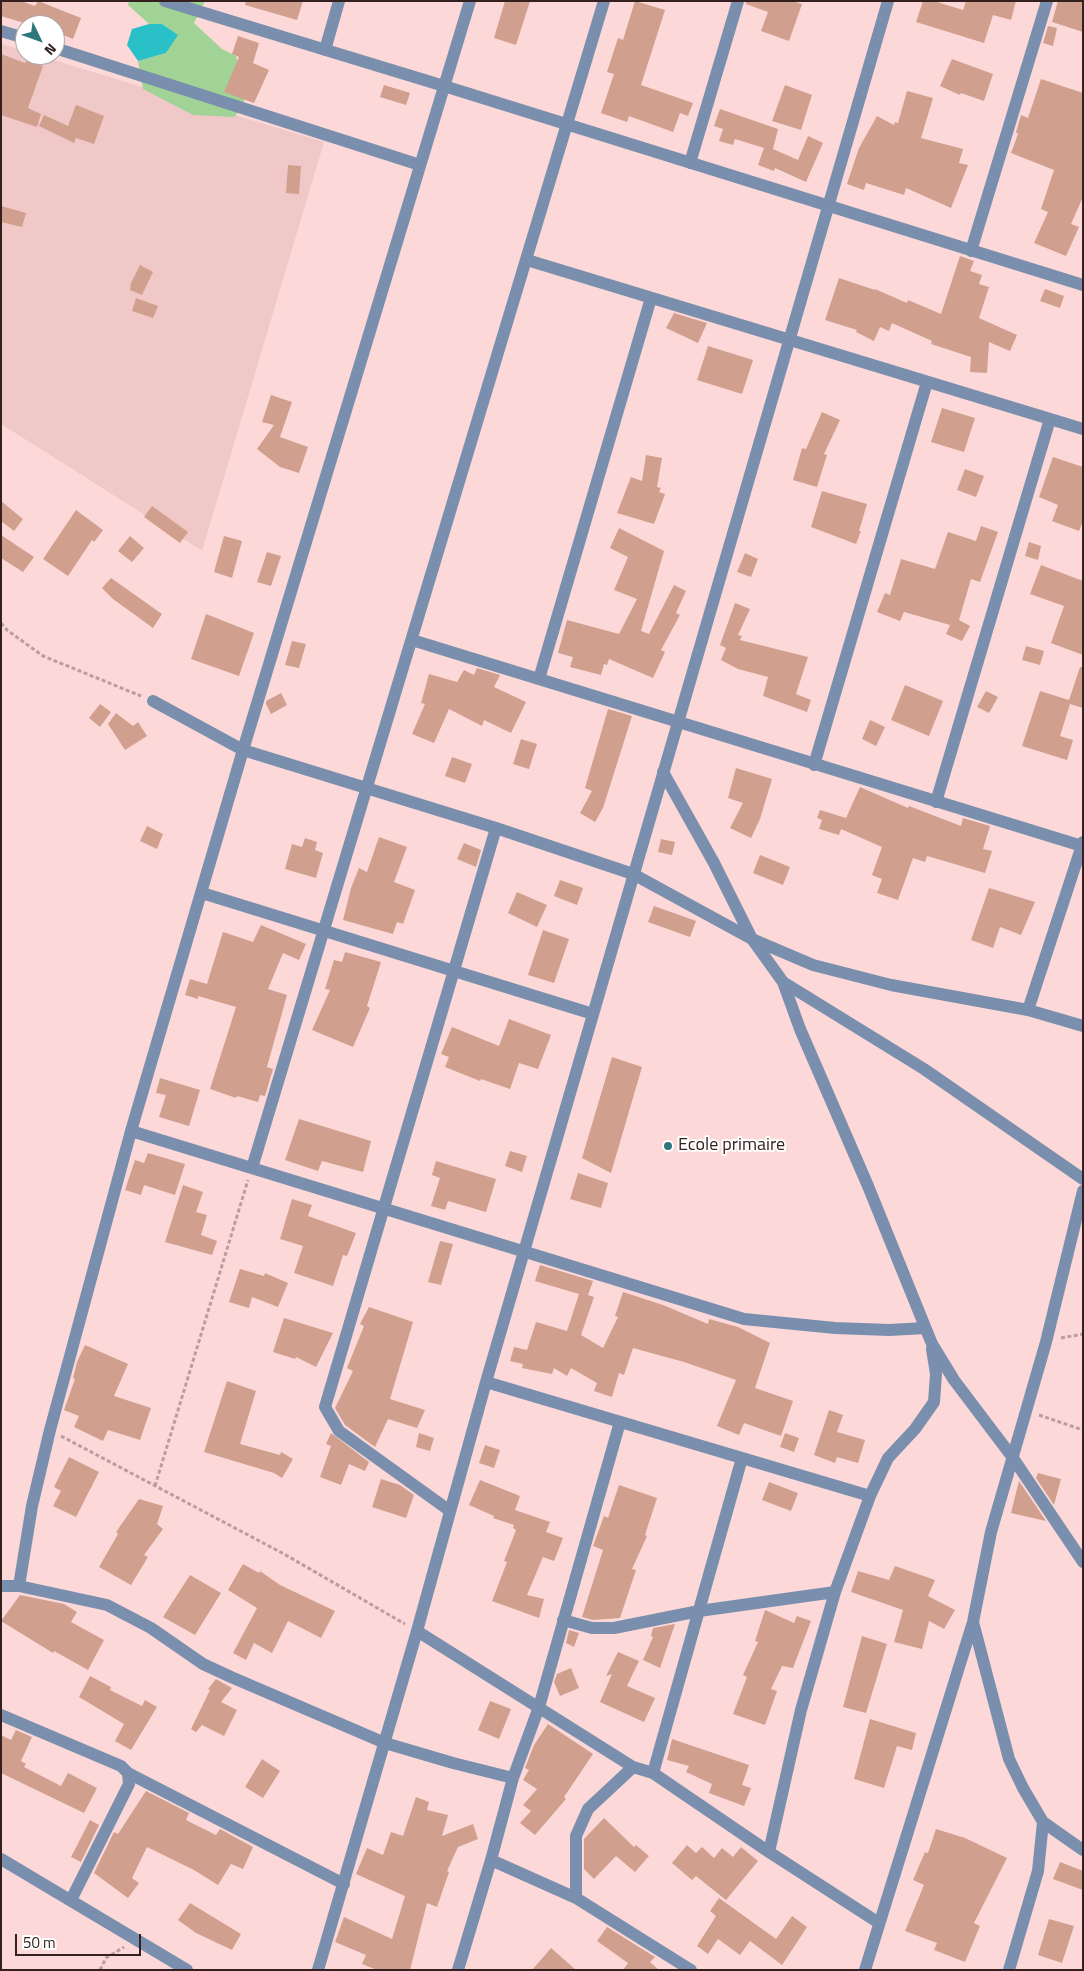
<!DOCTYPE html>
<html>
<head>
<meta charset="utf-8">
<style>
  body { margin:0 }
  #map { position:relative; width:1084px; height:1971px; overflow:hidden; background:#fcd9d8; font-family:"Titillium Web",sans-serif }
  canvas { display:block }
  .frame { position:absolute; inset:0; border:2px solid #352020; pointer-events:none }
  .north { position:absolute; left:15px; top:15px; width:50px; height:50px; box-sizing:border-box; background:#fff; border:1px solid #aea6a6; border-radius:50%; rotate:132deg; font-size:14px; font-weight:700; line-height:20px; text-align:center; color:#352020 }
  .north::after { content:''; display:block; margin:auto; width:18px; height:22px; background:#2e777b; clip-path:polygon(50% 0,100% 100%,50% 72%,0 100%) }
  .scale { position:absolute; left:15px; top:1934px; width:126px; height:22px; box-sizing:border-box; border:2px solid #352020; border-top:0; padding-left:6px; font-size:15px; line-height:18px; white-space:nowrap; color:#352020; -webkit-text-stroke:4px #fff; paint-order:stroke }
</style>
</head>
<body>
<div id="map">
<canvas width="1084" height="1971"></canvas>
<div class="frame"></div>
<div class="north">N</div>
<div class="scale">50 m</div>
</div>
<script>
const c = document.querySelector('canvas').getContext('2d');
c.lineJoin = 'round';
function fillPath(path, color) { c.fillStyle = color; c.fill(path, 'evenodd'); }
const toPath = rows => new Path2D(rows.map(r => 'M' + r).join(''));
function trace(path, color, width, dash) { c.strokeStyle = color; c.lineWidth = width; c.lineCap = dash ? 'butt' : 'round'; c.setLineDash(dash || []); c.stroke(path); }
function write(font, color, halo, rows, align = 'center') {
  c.font = font + ' "Titillium Web",sans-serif'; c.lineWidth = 4; c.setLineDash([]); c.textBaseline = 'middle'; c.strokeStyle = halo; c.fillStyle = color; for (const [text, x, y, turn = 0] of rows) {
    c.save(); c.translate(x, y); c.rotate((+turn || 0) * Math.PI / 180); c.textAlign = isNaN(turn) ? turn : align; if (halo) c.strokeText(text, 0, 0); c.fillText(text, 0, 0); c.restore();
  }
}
const built = toPath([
  [1,44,25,51,25,55,37,55,324,142,202,551,1,424]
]);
const green = toPath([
  [129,1,205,1,194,23,222,49,236,56,248,94,235,117,193,115,143,89,138,61,166,53,177,35,162,24,149,24,128,5]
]);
const water = toPath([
  [149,24,162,24,178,35,166,53,138,61,127,45,132,29]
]);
const building = toPath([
  [1,1,21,1,35,6,38,1,81,18,73,39,55,32,55,25,31,25,1,16],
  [246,1,303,1,297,20,245,5],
  [505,1,530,1,516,45,494,38],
  [635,1,665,10,641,85,693,103,688,116,680,113,673,132,629,116,627,122,601,113,614,74,607,72,618,38,623,40],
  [746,1,792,1,802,4,789,41,761,31,768,12,746,4],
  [923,1,934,1,963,10,966,1,1016,1,1011,20,993,15,984,43,916,22],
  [1058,1,1083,1,1083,32,1052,22],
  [1048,26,1057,28,1053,46,1043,43],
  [238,36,259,43,253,63,269,70,254,103,224,92,239,57,232,54],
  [1,54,25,63,26,61,43,66,28,108,41,114,37,127,1,115],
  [952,59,993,74,984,101,961,93,960,95,940,86],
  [1041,79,1083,93,1083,197,1071,224,1079,227,1066,256,1034,243,1048,212,1041,209,1054,170,1011,153,1018,134,1016,132,1021,115,1028,118],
  [384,85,410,93,406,105,380,97],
  [785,85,812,95,801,130,772,121],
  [907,91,933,98,921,138,963,149,959,163,968,165,951,208,906,188,904,195,866,183,864,190,847,184,859,148,877,116,894,125,895,122,898,123],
  [76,105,104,116,94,144,76,138,74,143,39,126,44,115,68,126],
  [720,109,778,129,773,149,798,160,808,136,823,143,806,182,775,168,774,171,758,165,764,148,735,139,733,145,719,141,723,129,714,126],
  [288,165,301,166,299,194,286,193],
  [1,206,26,213,22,227,1,222],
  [960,256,974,261,970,271,982,275,979,284,989,287,979,318,1017,335,1010,351,989,342,987,373,970,372,971,357,931,344,932,341,892,323,889,331,880,327,874,341,856,332,857,330,825,320,839,278,875,290,875,289,907,303,908,300,941,314],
  [140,265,153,272,142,295,130,290,131,283],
  [1045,289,1064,296,1060,308,1040,301],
  [136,298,158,306,153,318,132,311],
  [674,313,707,323,698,343,666,328],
  [708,346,753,360,742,394,697,380],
  [271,395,292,402,280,437,308,447,299,473,280,467,257,449,274,425,262,422],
  [942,408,975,418,964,452,931,442],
  [822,412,840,420,824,454,827,455,817,487,793,480,802,448,806,449],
  [646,455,662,458,657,487,661,488,659,492,665,494,654,524,617,513,631,477,642,481],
  [1053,457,1083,467,1083,521,1079,531,1052,521,1058,505,1039,497],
  [965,469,984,476,976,497,957,490],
  [822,491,867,504,859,531,861,531,856,544,811,527],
  [1,501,23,519,14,531,1,521],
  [152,506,188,532,180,543,144,517],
  [76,510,103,530,94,542,92,540,68,576,43,559],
  [981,526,998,532,980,582,971,579,959,620,970,626,962,641,946,634,950,625,904,612,900,621,877,612,885,593,890,595,901,559,935,569,948,532,976,541],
  [619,528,664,551,641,631,649,634,674,585,686,591,676,613,680,615,661,650,665,652,653,678,609,659,607,665,604,664,601,675,570,667,573,657,558,653,567,620,619,634,637,599,614,590,628,557,610,548],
  [1,535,34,557,23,572,1,558],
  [130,536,144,548,132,562,118,551],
  [224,536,242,541,232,578,214,572],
  [1029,542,1041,546,1038,560,1025,556],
  [267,552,281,556,271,586,257,582],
  [745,553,758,559,751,577,737,572],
  [1041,565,1083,581,1083,655,1051,643,1064,606,1030,594],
  [111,578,162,614,153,628,113,599,102,588],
  [735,603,750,609,738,635,742,636,740,640,808,657,796,694,811,700,807,712,763,696,768,677,738,669,721,660,726,648,720,645],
  [206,614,254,633,239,676,191,659],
  [292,641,306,644,299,668,285,665],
  [1026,646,1044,651,1040,665,1022,660],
  [1080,667,1083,667,1083,708,1070,704,1060,736,1073,740,1067,760,1022,746,1040,691,1069,700],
  [477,668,500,675,494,687,526,702,511,733,484,720,482,726,449,709,434,743,412,734,425,704,421,703,429,674,457,682,464,670,474,675],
  [905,685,943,701,929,736,891,720],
  [986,691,998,697,989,713,977,707],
  [281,693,287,705,271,714,266,704,266,701],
  [100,704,111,712,100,727,89,718],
  [608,709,632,716,603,808,595,822,580,813,592,791,585,788],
  [116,713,133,726,138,722,147,736,125,750,108,724],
  [870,720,885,727,876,746,862,739],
  [521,739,537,744,529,769,513,764],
  [452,757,472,764,465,783,445,776],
  [736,768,772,779,760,819,751,838,730,828,743,803,728,798],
  [860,787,908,808,909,806,961,826,963,818,990,826,983,849,992,851,985,873,927,856,925,862,913,858,898,900,877,893,882,879,872,875,882,847,841,829,839,835,819,829,822,820,817,818,820,810,846,818],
  [147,826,163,834,157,849,140,841],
  [379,837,407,847,394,882,415,890,403,924,397,922,393,934,343,920,351,888,359,868,367,872],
  [305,838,317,842,315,850,323,853,316,878,285,869,292,844,302,847],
  [661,839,675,842,672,855,658,852],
  [464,843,481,850,476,867,457,859],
  [760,855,790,867,783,885,753,873],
  [560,880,583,888,577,905,554,896],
  [989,888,1035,902,1021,935,1000,927,993,948,971,940],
  [517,892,547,905,537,927,508,913],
  [654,906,696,921,690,937,648,922],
  [261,925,306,944,299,960,283,953,268,989,287,995,267,1067,273,1069,265,1096,260,1095,258,1102,237,1096,236,1098,210,1089,236,1007,198,996,198,999,185,995,190,979,207,984,223,932,253,942],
  [543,930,569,939,554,983,528,975],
  [345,952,381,962,367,1006,370,1008,353,1047,312,1030,330,990,325,989,334,960,342,962],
  [509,1019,551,1035,538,1069,519,1063,510,1089,481,1079,480,1081,445,1067,449,1057,441,1054,452,1027,499,1046],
  [612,1057,642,1067,611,1173,582,1158],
  [160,1078,200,1090,189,1126,159,1117,166,1095,156,1093],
  [299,1119,371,1141,363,1172,322,1161,318,1171,285,1160],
  [510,1151,527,1156,522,1172,505,1166],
  [148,1153,185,1164,175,1195,144,1185,141,1195,125,1190,135,1160,144,1163],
  [436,1161,496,1179,486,1212,448,1201,445,1210,431,1206,440,1178,432,1175],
  [578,1173,608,1183,601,1208,570,1199],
  [183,1185,203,1192,196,1212,207,1215,201,1235,217,1241,212,1255,165,1242],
  [292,1199,312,1205,308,1216,356,1233,347,1256,343,1255,333,1286,294,1273,303,1246,280,1239],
  [440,1241,453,1244,441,1285,428,1282],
  [540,1265,593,1281,588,1295,594,1297,581,1335,603,1348,618,1317,615,1316,623,1292,663,1305,708,1324,709,1319,738,1327,770,1343,755,1388,793,1401,781,1436,744,1423,739,1435,717,1426,736,1380,684,1362,633,1348,624,1375,619,1373,612,1397,594,1391,597,1383,571,1368,567,1376,554,1368,552,1374,522,1368,523,1364,510,1361,514,1347,527,1350,536,1322,567,1331,579,1294,535,1281],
  [240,1269,264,1276,265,1273,288,1283,278,1307,252,1297,249,1308,229,1302],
  [369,1307,413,1322,390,1399,425,1410,417,1428,388,1419,375,1447,345,1425,335,1408,353,1371,347,1368,364,1326,360,1324],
  [284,1318,333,1333,316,1367,296,1357,295,1359,273,1352],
  [85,1345,128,1364,114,1396,151,1408,140,1440,108,1430,103,1441,74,1427,79,1416,64,1410,75,1379,73,1378,77,1362],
  [227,1381,256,1391,240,1444,280,1455,281,1452,293,1459,282,1478,274,1473,204,1452],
  [829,1410,843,1415,837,1432,865,1440,858,1463,837,1457,835,1463,814,1455],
  [331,1433,369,1462,365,1471,349,1464,341,1485,320,1477,331,1446,326,1444],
  [419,1433,434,1438,430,1451,416,1447],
  [785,1433,799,1438,794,1452,780,1447],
  [485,1445,500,1450,494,1468,479,1463],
  [69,1457,99,1472,76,1517,53,1506,61,1491,54,1487],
  [1038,1473,1061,1479,1054,1505,1036,1478],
  [381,1479,400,1485,414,1495,406,1518,372,1507],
  [480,1480,520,1496,515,1510,550,1522,546,1532,563,1538,554,1561,543,1557,527,1595,544,1599,539,1618,492,1601,507,1562,504,1561,516,1530,513,1528,514,1525,493,1518,494,1516,469,1505],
  [1019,1481,1046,1521,1011,1513],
  [769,1482,798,1493,791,1511,762,1500],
  [619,1485,657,1498,645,1535,647,1536,632,1569,636,1570,620,1618,593,1620,582,1617,603,1550,593,1546,604,1516,608,1518],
  [139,1499,163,1506,157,1524,163,1529,144,1555,148,1557,131,1585,99,1567,118,1534,116,1532],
  [243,1564,259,1573,260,1571,280,1585,335,1611,321,1638,288,1621,272,1653,254,1643,246,1660,233,1653,257,1608,228,1590],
  [895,1566,935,1580,928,1596,955,1610,944,1629,929,1621,922,1649,894,1642,903,1610,851,1592,858,1571,889,1580],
  [190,1575,221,1593,195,1635,163,1617],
  [20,1595,64,1604,77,1612,71,1622,104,1640,88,1670,54,1651,53,1653,1,1621],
  [765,1610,794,1623,797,1616,811,1621,793,1668,782,1666,771,1689,777,1691,765,1725,733,1714,747,1677,743,1675,758,1642,755,1641],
  [675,1624,660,1668,643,1660,653,1637,651,1636,653,1628],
  [569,1630,579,1633,574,1647,566,1643],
  [862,1636,887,1644,866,1713,843,1707],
  [618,1652,639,1661,627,1686,655,1698,644,1722,600,1702,612,1674,606,1676],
  [571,1668,579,1688,560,1696,554,1682,557,1674],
  [90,1676,111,1687,110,1690,142,1706,145,1700,157,1707,131,1750,115,1741,124,1724,79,1697],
  [216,1679,232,1688,221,1702,237,1710,224,1736,202,1725,196,1732,191,1729,210,1690,208,1689],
  [490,1701,511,1709,499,1739,478,1730],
  [870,1719,916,1733,912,1750,897,1746,884,1788,854,1779],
  [548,1724,593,1754,564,1797,566,1799,535,1835,520,1823,531,1811,523,1805,537,1789,523,1780,529,1770,525,1768,534,1745],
  [16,1730,32,1737,21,1761,26,1764,24,1767,61,1786,68,1773,97,1788,84,1813,1,1773,1,1735,11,1740],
  [672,1739,749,1765,742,1785,751,1788,744,1806,709,1793,712,1784,686,1772,689,1766,667,1760],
  [262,1759,280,1771,263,1798,245,1787],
  [146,1791,189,1813,186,1820,216,1835,220,1829,253,1847,243,1869,231,1864,218,1885,194,1870,147,1847,132,1878,139,1883,128,1898,94,1873,114,1832,118,1834],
  [416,1797,429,1802,427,1810,448,1815,442,1836,473,1824,478,1839,458,1847,447,1871,449,1872,437,1907,427,1903,410,1970,377,1970,362,1964,366,1955,335,1942,344,1917,392,1939,405,1896,356,1874,367,1848,383,1855,391,1832,403,1836],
  [604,1818,634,1847,636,1845,649,1856,635,1872,616,1856,594,1879,584,1869,584,1839],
  [90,1820,99,1825,81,1862,71,1857],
  [936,1829,965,1838,1007,1858,974,1923,980,1926,965,1962,934,1950,937,1943,905,1931,924,1885,913,1880,925,1852,928,1853],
  [687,1845,696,1853,702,1847,714,1858,722,1848,733,1857,741,1847,758,1861,726,1900,696,1876,692,1880,672,1863],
  [1060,1862,1083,1871,1083,1890,1053,1879],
  [719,1898,776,1939,792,1916,807,1927,782,1965,750,1941,740,1955,718,1939,708,1954,697,1946,716,1916,710,1911],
  [190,1903,241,1934,232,1950,196,1933,178,1920],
  [1049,1919,1074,1926,1062,1963,1038,1955],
  [607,1927,655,1957,650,1962,659,1970,623,1970,628,1963,597,1941],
  [551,1948,576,1970,532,1970]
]);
const path = toPath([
  [1,623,7,630,43,656,141,696],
  [1061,1338,1083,1334],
  [1039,1415,1083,1430],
  [61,1436,284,1554,405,1624],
  [155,1486,248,1180],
  [100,1970,106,1958,124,1947]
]);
const street = toPath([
  [165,1,444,86,1083,285],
  [1,31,25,38],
  [55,48,420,165],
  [325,50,339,1],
  [690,163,738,1],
  [971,251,1047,1],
  [527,260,1083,429],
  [412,640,1082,846],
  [539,679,651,298],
  [153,701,243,750,496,828,633,874,752,939,813,965,891,985,1028,1010,1083,1026],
  [814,765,927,382],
  [663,772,714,863,752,939,783,982,800,1029,868,1186,932,1344,954,1380,1013,1458,1083,1562],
  [936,802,1050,419],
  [202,893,593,1014],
  [783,982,924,1069,1083,1179],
  [1028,1010,1083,842],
  [131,1131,744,1319,835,1328,889,1330,925,1328],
  [252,1168,604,1],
  [486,1382,870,1496],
  [450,1511,339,1431,325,1407,496,828],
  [1,1586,19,1586,107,1605,151,1628,203,1664,231,1677,385,1743,453,1763,513,1778],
  [19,1586,32,1506,50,1430,131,1131,243,750,470,1],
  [563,1620,592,1628,614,1628,699,1611,835,1592],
  [973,1622,1009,1759,1023,1788,1043,1822,1083,1850],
  [417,1631,633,1767,653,1773,769,1852,879,1923],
  [1,1715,121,1766,128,1773,129,1784,71,1900],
  [128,1773,344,1884],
  [653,1773,742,1458],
  [769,1852,801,1710,835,1592,870,1496,888,1458,915,1429,934,1402,936,1374,932,1349],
  [1,1859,187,1970],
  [491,1860,576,1898,691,1970],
  [576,1898,576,1836,588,1809,633,1767],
  [318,1970,417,1631,486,1382,888,1],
  [458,1970,491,1860,513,1778,539,1707,620,1422],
  [865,1970,973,1622,991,1532,1046,1342,1083,1191],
  [1009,1970,1038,1871,1043,1822]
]);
const markers = [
  [668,1146,5,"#2e777b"]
];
const poiNames = [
  ["Ecole primaire",678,1146]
];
fillPath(built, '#efc8c7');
fillPath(green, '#a2d396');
fillPath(water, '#29c1c7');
fillPath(building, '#d19f8d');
trace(path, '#bc9d9d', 3, [4, 2.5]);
trace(street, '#7a8ead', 12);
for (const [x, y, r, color] of markers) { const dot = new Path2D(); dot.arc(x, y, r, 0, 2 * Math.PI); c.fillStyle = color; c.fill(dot); trace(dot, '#fff', 2); }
write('18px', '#352020', '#fff', poiNames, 'left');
</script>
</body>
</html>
